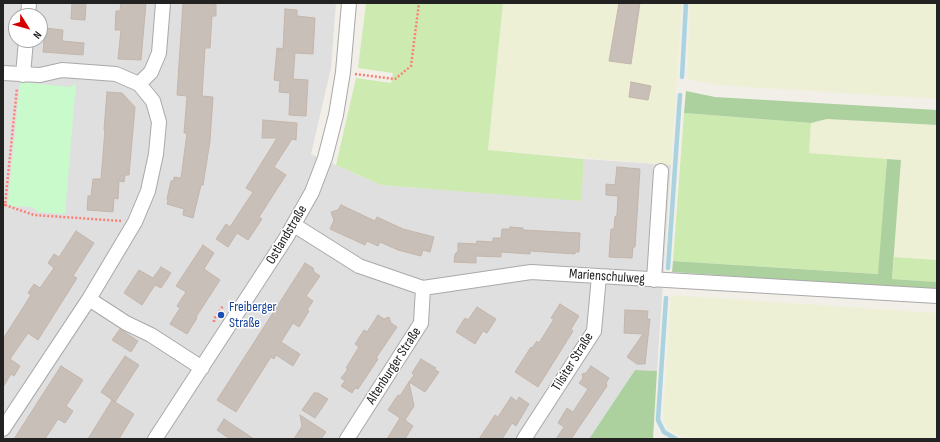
<!DOCTYPE html>
<html>
<head>
<meta charset="utf-8">
<style>
  body { margin:0 }
  #map { position:relative; width:940px; height:442px; overflow:hidden; background:#f2efe9; font-family:"Sofia Sans Condensed",sans-serif }
  canvas { display:block }
  .frame { position:absolute; inset:0; border:4px solid #222; pointer-events:none }
  .north { position:absolute; left:8px; top:8px; width:40px; height:40px; box-sizing:border-box; background:#fff; border:1px solid #a7a7a7; border-radius:50%; rotate:127deg; font-size:11px; font-weight:700; line-height:16px; text-align:center; color:#222 }
  .north::after { content:''; display:block; margin:auto; width:14px; height:18px; background:#d40000; clip-path:polygon(50% 0,100% 100%,50% 72%,0 100%) }
</style>
</head>
<body>
<div id="map">
<canvas width="940" height="442"></canvas>
<div class="frame"></div>
<div class="north">N</div>
</div>
<script>
const c = document.querySelector('canvas').getContext('2d');
c.lineJoin = 'round';
function fillPath(path, color) { c.fillStyle = color; c.fill(path, 'evenodd'); }
const toPath = rows => new Path2D(rows.map(r => 'M' + r).join(''));
function trace(path, color, width, dash) { c.strokeStyle = color; c.lineWidth = width; c.lineCap = dash ? 'butt' : 'round'; c.setLineDash(dash || []); c.stroke(path); }
function write(font, color, halo, rows, align = 'center') {
  c.font = font + ' "Sofia Sans Condensed",sans-serif'; c.lineWidth = 3; c.setLineDash([]); c.textBaseline = 'middle'; c.strokeStyle = halo; c.fillStyle = color; for (const [text, x, y, turn = 0] of rows) {
    c.save(); c.translate(x, y); c.rotate((+turn || 0) * Math.PI / 180); c.textAlign = isNaN(turn) ? turn : align; if (halo) c.strokeText(text, 0, 0); c.fillText(text, 0, 0); c.restore();
  }
}
const residential = toPath([
  [3,3,336,3,331,68,311,154,381,185,580,200,584,159,671,165,657,371,635,370,589,439,3,439],
  [16,16,40,16,40,40,16,40]
]);
const farmland = toPath([
  [503,3,682,3,671,165,488,150],
  [690,3,937,3,937,99,716,85,687,79],
  [827,119,937,125,937,260,894,257,901,160,809,153,811,123],
  [671,295,937,313,937,439,708,439,681,437,668,429,663,419]
]);
const grass = toPath([
  [366,3,503,3,488,150,584,159,581,201,381,185,336,165,356,78,391,83,393,73,358,68],
  [684,113,811,123,809,153,887,159,879,274,673,261],
  [894,257,937,260,937,282,892,279]
]);
const forest = toPath([
  [686,91,715,97,937,110,937,125,827,119,811,123,684,113],
  [887,159,901,160,892,279,937,282,937,290,672,272,673,261,878,274],
  [635,370,657,371,653,439,589,439]
]);
const park = toPath([
  [20,82,71,87,76,83,65,214,39,212,32,207,10,206,8,203]
]);
const stream = toPath([
  [682,77,686,3],
  [668,268,680,95],
  [666,298,658,420,664,432,676,439]
]);
const building = toPath([
  [72,3,86,3,85,20,71,19,72,3],
  [121,3,146,3,141,60,118,59,121,30,115,30,116,11,120,11,121,3],
  [183,3,216,4,216,16,212,16,210,48,205,48,202,96,213,97,210,141,203,185,201,185,193,218,183,215,184,209,167,204,168,201,167,199,171,181,174,180,174,177,181,178,187,133,184,133,187,96,177,95,183,3],
  [619,3,640,3,631,64,609,61,619,3],
  [285,9,297,10,297,16,315,18,313,54,295,53,293,79,308,80,306,116,289,115,290,93,279,92,280,81,274,80,277,48,283,49,285,9],
  [45,28,63,30,62,41,84,43,83,55,43,52,45,28],
  [631,82,651,86,648,100,629,97,631,82],
  [107,92,122,93,135,107,129,175,125,175,124,182,119,181,118,199,114,198,113,212,87,210,88,196,91,196,93,179,101,179,105,130,104,130,107,92],
  [263,120,297,123,296,140,292,139,274,167,286,175,259,217,262,219,248,240,237,233,228,247,216,239,226,224,230,227,253,192,246,188,277,138,262,138,263,120],
  [617,167,640,169,635,247,633,247,632,258,609,257,611,229,614,229,615,217,617,215,618,196,606,195,606,184,615,185,617,167],
  [341,205,375,221,377,217,403,229,434,237,430,252,423,250,421,256,398,250,380,242,378,246,367,241,365,245,330,229,334,220,331,212,338,210,341,205],
  [510,227,523,228,523,230,580,233,579,252,575,252,575,254,530,251,530,254,501,252,501,257,476,256,476,263,454,262,455,254,458,251,458,243,476,244,477,241,493,242,493,238,501,238,502,229,510,229,510,227],
  [76,231,94,243,73,276,77,278,38,340,28,333,10,359,20,366,14,376,11,374,3,387,3,339,31,295,28,293,34,284,40,288,54,268,48,263,54,254,59,257,76,231],
  [203,245,214,253,204,269,220,280,196,317,197,318,187,334,170,324,180,308,177,306,186,292,176,286,203,245],
  [305,263,313,268,314,272,320,276,306,296,313,301,307,310,309,311,299,327,293,323,281,342,300,354,293,366,276,355,274,359,271,357,236,412,217,400,305,263],
  [161,267,171,273,161,288,155,285,142,305,124,293,139,270,153,278,161,267],
  [560,304,579,316,571,329,573,331,538,387,515,372,531,347,532,348,537,341,539,343,554,319,551,318,560,304],
  [477,307,496,319,487,333,483,331,475,344,456,332,465,318,468,320,477,307],
  [625,310,648,311,647,319,650,319,645,364,637,364,627,357,643,334,624,333,625,310],
  [378,315,384,319,389,317,391,323,397,327,376,358,378,359,358,389,355,388,352,393,341,386,345,381,341,378,348,369,346,368,359,347,355,344,364,330,367,332,378,315],
  [120,329,138,341,131,352,112,340,120,329],
  [125,356,139,365,115,402,101,392,125,356],
  [421,359,436,368,434,369,439,372,425,392,409,382,414,375,412,373,421,359],
  [61,366,83,380,66,406,73,411,65,423,58,419,45,439,14,439,61,366],
  [591,366,609,378,606,383,607,386,571,439,556,439,564,427,558,423,567,408,573,412,588,389,579,383,583,378,582,374,586,373,591,366],
  [409,382,414,406,405,420,413,426,405,439,387,439,400,418,388,410,398,395,400,396,409,382],
  [314,393,318,393,328,399,315,418,302,410,314,393],
  [511,397,517,401,519,397,529,404,516,426,512,423,502,439,479,439,495,415,498,417,511,397],
  [112,400,134,414,119,439,88,439,112,400],
  [300,415,326,432,321,439,294,439,302,426,300,415],
  [224,419,254,439,230,439,217,430,224,419]
]);
const path = toPath([
  [355,74,395,79,411,66,419,3],
  [3,205,5,205,17,88],
  [5,205,34,215,121,221],
  [214,322,214,319,223,306]
]);
const minor = toPath([
  [28,16,29,3],
  [3,73,40,75,62,70,116,74,139,84,153,101,159,122,156,154,148,191,135,222,89,299,3,429],
  [23,75,26,40],
  [139,84,151,72,159,53,163,3],
  [294,225,359,266,423,288,531,272,937,296],
  [654,280,661,171],
  [89,299,126,323,151,335,202,368],
  [155,439,286,238,312,192,325,158,336,115,343,72,349,3],
  [347,439,421,323,423,288],
  [524,439,594,331,599,276]
]);
const markers = [
  [221,315,4,"#1a4fb4"]
];
const streetNames = [
  ["Ostlandstraße",287,235,-59],
  ["Marienschulweg",607,277,4],
  ["Tilsiter Straße",573,362,-58],
  ["Altenburger Straße",394,366,-57]
];
const transitNames = [
  ["Freiberger",229,307],
  ["Straße",229,323]
];
fillPath(residential, '#e0dfdf');
fillPath(farmland, '#eef0d5');
fillPath(grass, '#cdebb0');
fillPath(forest, '#add19e');
fillPath(park, '#c8facc');
trace(stream, '#aad3df', 4.5);
fillPath(building, '#c7bfb8');
trace(building, '#c4b6ab', 1);
trace(minor, '#a9a9a9', 16);
trace(path, '#fa8072', 2.5, [2, 2]);
trace(minor, '#fff', 14);
for (const [x, y, r, color] of markers) { const dot = new Path2D(); dot.arc(x, y, r, 0, 2 * Math.PI); c.fillStyle = color; c.fill(dot); trace(dot, '#fff', 1.5); }
write('14px', '#222', '#fff', streetNames);
write('14px', '#164399', '#fff', transitNames, 'left');
</script>
</body>
</html>
